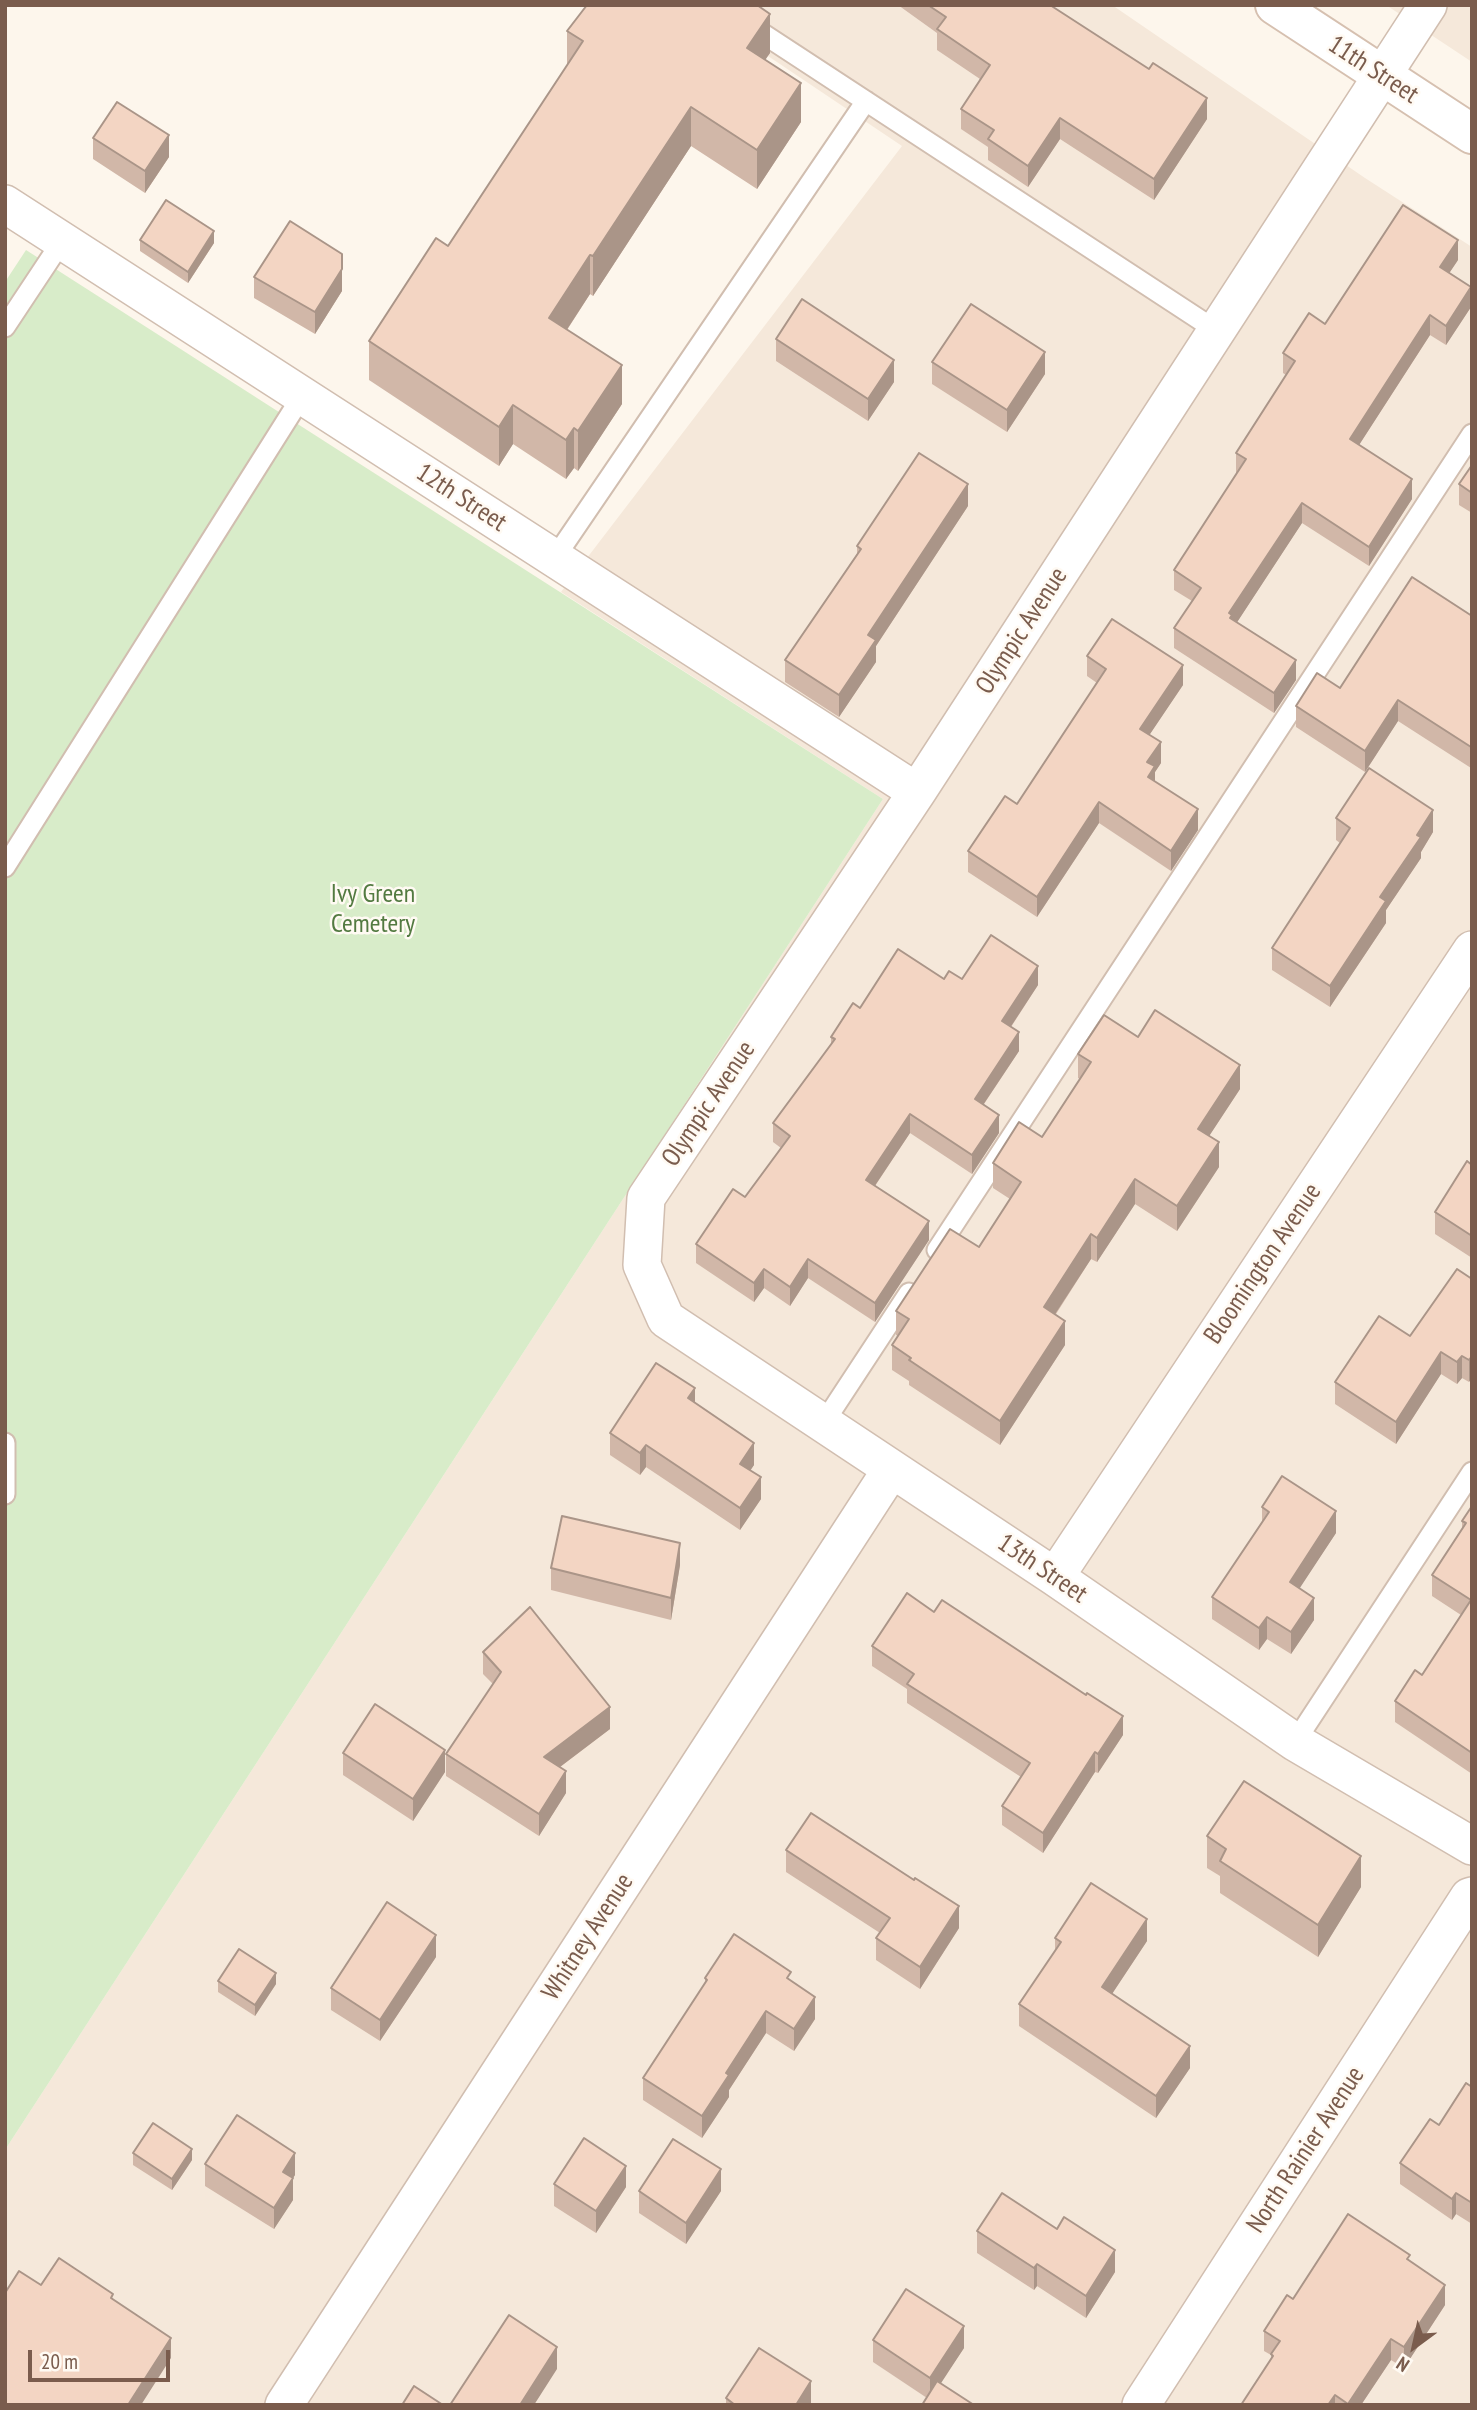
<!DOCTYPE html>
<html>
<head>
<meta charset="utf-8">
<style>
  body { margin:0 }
  #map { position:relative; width:1477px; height:2410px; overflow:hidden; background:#fdf6ec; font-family:"PT Sans Narrow",sans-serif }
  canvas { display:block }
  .frame { position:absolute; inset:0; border:7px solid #7a5c4d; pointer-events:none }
  .north { position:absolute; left:1379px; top:2312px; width:70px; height:70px; -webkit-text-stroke:5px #fffaf3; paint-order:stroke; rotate:213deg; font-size:19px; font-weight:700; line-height:28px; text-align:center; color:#7a5c4d }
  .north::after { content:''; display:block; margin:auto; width:24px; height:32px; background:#7a5c4d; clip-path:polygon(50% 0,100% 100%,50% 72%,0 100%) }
  .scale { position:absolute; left:28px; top:2350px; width:142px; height:32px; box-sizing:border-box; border:4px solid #7a5c4d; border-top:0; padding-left:9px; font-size:21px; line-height:24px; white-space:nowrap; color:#7a5c4d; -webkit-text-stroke:5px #fffaf3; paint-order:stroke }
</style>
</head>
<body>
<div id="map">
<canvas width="1477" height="2410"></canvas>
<div class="frame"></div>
<div class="north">N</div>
<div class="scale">20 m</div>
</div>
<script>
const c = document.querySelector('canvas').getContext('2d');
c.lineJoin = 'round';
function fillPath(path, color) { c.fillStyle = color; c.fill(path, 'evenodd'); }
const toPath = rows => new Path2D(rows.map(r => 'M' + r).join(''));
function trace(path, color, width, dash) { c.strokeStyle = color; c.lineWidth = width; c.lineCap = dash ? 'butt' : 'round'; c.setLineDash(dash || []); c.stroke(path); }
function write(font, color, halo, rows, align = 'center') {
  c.font = font + ' "PT Sans Narrow",sans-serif'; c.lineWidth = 5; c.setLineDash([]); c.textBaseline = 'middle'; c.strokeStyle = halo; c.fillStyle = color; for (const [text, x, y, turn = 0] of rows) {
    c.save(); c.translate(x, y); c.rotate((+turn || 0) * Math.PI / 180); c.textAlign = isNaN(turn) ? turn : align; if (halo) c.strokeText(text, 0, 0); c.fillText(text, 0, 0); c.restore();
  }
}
const residential = toPath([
  [692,5,1112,5,1365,178,1472,247,1472,2405,5,2405,5,2150,883,799,561,592,902,146],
  [1386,5,1472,5,1472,62]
]);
const green = toPath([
  [26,250,883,799,5,2150,5,282]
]);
const service = toPath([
  [719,5,1217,331],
  [5,327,62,241],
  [554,559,866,101],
  [5,867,302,396],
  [937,1250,1472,434],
  [823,1424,909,1293],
  [5,1443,5,1494],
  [1295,1742,1472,1472]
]);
const minor = toPath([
  [1428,5,917,792,646,1198,642,1265,666,1319,1055,1577,1295,1742,1472,1846],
  [5,204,917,792],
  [1055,1577,1472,950],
  [284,2405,891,1470],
  [1141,2405,1469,1897,1472,1896]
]);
const secondary = toPath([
  [1275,5,1472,134]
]);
const wall = toPath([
  [898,5,1050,5,1207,119,1154,200,1060,139,1028,187,988,160,988,147,961,129,961,109,980,79,937,50,937,33],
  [567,31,770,53,765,59,801,122,757,189,691,146,593,296,590,294,567,330,622,404,578,471,574,468,566,479,513,444,499,466,369,380,369,341,448,246,567,66],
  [93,138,169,157,145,193,93,159],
  [140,240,214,243,188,283,140,251],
  [1458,260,1449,273,1471,307,1446,345,1430,335,1359,445,1412,499,1369,566,1302,523,1237,622,1296,680,1274,713,1174,648,1174,628,1192,601,1174,590,1174,570,1237,473,1236,473,1236,453,1286,375,1283,373,1283,353,1325,324],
  [254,277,342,291,315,334,254,298],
  [776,339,894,382,868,421,776,361],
  [932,362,1045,374,1007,432,932,384],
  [1472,465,1472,513,1459,505,1459,484],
  [968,506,876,646,876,662,839,717,785,682,785,660,857,554,857,546],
  [1472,616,1472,767,1471,768,1398,721,1365,772,1296,727,1296,706,1340,688],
  [1087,656,1183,685,1149,735,1161,763,1155,772,1155,781,1198,830,1171,871,1099,823,1037,917,968,872,968,851,1017,804,1097,683,1087,676],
  [1336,818,1433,832,1421,852,1421,858,1386,910,1386,923,1330,1007,1272,970,1272,948,1340,843,1336,840],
  [944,979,1038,985,1011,1027,1019,1051,984,1104,999,1133,972,1174,910,1133,875,1186,929,1240,875,1322,808,1278,790,1306,764,1288,754,1302,696,1263,696,1244,745,1197,781,1148,773,1142,773,1123,831,1044,831,1037,860,1008],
  [1138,1037,1240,1089,1209,1136,1219,1167,1177,1231,1135,1204,1097,1262,1091,1259,1056,1314,1065,1345,1000,1445,909,1385,909,1381,892,1370,892,1345,898,1336,896,1335,896,1311,979,1247,1010,1199,993,1188,993,1163,1042,1137,1080,1079,1078,1078,1078,1054],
  [1472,1165,1472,1258,1435,1234,1435,1212],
  [1472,1279,1469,1382,1462,1378,1457,1384,1441,1374,1396,1444,1335,1404,1335,1382,1410,1336],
  [695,1403,754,1465,750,1470,761,1499,740,1530,646,1467,640,1475,610,1455,610,1433],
  [1472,1506,1472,1774,1395,1722,1395,1701,1422,1675,1461,1615,1432,1596,1432,1575,1462,1529,1462,1521],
  [1262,1507,1336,1533,1299,1588,1314,1620,1291,1654,1267,1639,1259,1650,1212,1619,1212,1597,1262,1522],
  [680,1565,671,1620,551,1590,551,1568],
  [934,1612,1123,1735,1098,1773,1095,1772,1043,1853,1002,1825,1002,1806,1021,1777,907,1703,907,1689,872,1666,872,1646],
  [483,1652,610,1729,560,1767,566,1793,539,1836,446,1776,446,1754,493,1684,483,1674],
  [343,1753,445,1772,413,1821,343,1775],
  [1207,1836,1361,1887,1318,1957,1220,1893,1220,1876,1207,1868],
  [786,1850,914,1880,959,1928,920,1989,876,1960,876,1938,880,1933,786,1872],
  [1055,1938,1147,1941,1112,1994,1190,2068,1156,2118,1019,2026,1019,2004,1055,1952],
  [436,1957,380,2041,331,2010,331,1988],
  [705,1978,791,1981,815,2019,794,2051,766,2033,729,2090,729,2097,702,2138,643,2100,643,2078,705,1983],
  [218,1981,276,1984,255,2016,218,1992],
  [1472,2087,1472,2224,1456,2214,1452,2220,1400,2184,1400,2163,1439,2125],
  [133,2153,192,2160,172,2190,133,2165],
  [205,2164,295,2175,293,2178,293,2200,274,2229,205,2186],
  [554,2184,626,2187,596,2233,554,2206],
  [639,2191,721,2191,686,2244,639,2213],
  [977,2231,1115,2272,1086,2318,1037,2286,1034,2290,977,2253],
  [1410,2261,1445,2305,1404,2368,1391,2360,1361,2405,1241,2405,1271,2359,1271,2355,1264,2351,1264,2331,1293,2299],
  [873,2340,964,2348,940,2383,927,2398,873,2362],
  [726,2398,811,2403,810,2405,726,2405]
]);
const shadedWall = toPath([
  [770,14,770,53,747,87,747,48],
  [801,83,801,122,757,189,757,150],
  [1207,98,1207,119,1154,200,1154,179],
  [691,107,691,146,593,296,593,256],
  [1060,118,1060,139,1028,187,1028,166],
  [169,135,169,157,145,193,145,171],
  [214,231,214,243,188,283,188,272],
  [1458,240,1458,260,1440,287,1440,267],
  [590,255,590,294,549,357,549,318],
  [342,269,342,291,315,334,315,312],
  [1471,287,1471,307,1446,345,1446,326],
  [1430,315,1430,335,1350,459,1350,439],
  [1045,352,1045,374,1007,432,1007,410],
  [894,360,894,382,868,421,868,399],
  [622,365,622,404,578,471,578,431],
  [513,405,513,444,499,466,499,427],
  [574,428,574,468,566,479,566,440],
  [1412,479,1412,499,1369,566,1369,547],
  [968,484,968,506,876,646,876,662,839,717,839,695,868,635],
  [1302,503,1302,523,1232,630,1229,613],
  [1296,660,1296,680,1274,713,1274,693],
  [1183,665,1183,685,1140,749,1140,729],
  [1398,700,1398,721,1365,772,1365,751],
  [1161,742,1161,763,1155,772,1155,787,1148,797,1147,762],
  [1472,746,1472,767,1471,768,1471,747],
  [1099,802,1099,823,1037,917,1037,897],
  [1198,809,1198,830,1171,871,1171,851],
  [1433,810,1433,832,1421,852,1421,858,1386,910,1386,923,1330,1007,1330,986,1380,897],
  [1038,966,1038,985,1002,1040,1002,1021],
  [1019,1032,1019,1051,975,1117,975,1099],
  [1240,1065,1240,1089,1198,1153,1198,1129],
  [910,1114,910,1133,866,1199,866,1180],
  [999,1115,999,1133,972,1174,972,1155],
  [1219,1142,1219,1167,1177,1231,1177,1206],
  [1135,1179,1135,1204,1097,1262,1097,1238],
  [929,1221,929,1240,875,1322,875,1303],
  [1091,1234,1091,1259,1044,1331,1044,1307],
  [808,1259,808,1278,790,1306,790,1287],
  [764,1269,764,1288,754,1302,754,1283],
  [1065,1321,1065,1345,1000,1445,1000,1421],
  [1441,1352,1441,1374,1396,1444,1396,1422],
  [1462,1356,1462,1378,1457,1384,1457,1362],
  [1472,1356,1472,1378,1469,1382,1469,1360],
  [695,1388,695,1410,688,1398],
  [754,1443,754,1465,740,1486,740,1464],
  [646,1445,646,1467,640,1475,640,1453],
  [761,1477,761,1499,740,1530,740,1508],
  [1336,1511,1336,1533,1290,1603,1290,1582],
  [680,1543,680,1565,671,1620,671,1598],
  [1314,1598,1314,1620,1291,1654,1291,1632],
  [1267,1617,1267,1639,1259,1650,1259,1628],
  [610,1707,610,1729,544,1779,544,1757],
  [1123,1716,1123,1735,1098,1773,1098,1754],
  [445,1750,445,1772,413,1821,413,1799],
  [1095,1752,1095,1772,1043,1853,1043,1833],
  [566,1771,566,1793,539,1836,539,1814],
  [1361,1856,1361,1887,1318,1957,1318,1925],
  [959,1906,959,1928,920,1989,920,1967],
  [1147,1919,1147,1941,1102,2009,1102,1987],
  [436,1935,436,1957,380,2041,380,2020],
  [276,1973,276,1984,255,2016,255,2005],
  [815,1997,815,2019,794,2051,794,2029],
  [766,2011,766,2033,729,2090,729,2097,702,2138,702,2116,726,2073],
  [1190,2046,1190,2068,1156,2118,1156,2096],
  [192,2149,192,2160,172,2190,172,2179],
  [295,2153,295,2175,293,2178,293,2200,274,2229,274,2208,283,2172],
  [626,2166,626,2187,596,2233,596,2211],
  [721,2169,721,2191,686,2244,686,2223],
  [1456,2193,1456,2214,1452,2220,1452,2199],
  [1115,2250,1115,2272,1086,2318,1086,2296],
  [1037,2264,1037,2286,1034,2290,1034,2268],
  [1445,2285,1445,2305,1404,2368,1404,2347],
  [964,2326,964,2348,930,2400,930,2378],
  [171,2338,171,2358,141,2405,128,2405],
  [1391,2339,1391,2360,1361,2405,1348,2405],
  [557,2347,557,2369,534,2405,520,2405],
  [811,2381,811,2403,810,2405,796,2405],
  [1335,2395,1335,2405,1328,2405]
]);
const building = toPath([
  [587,5,757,5,770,14,747,48,801,83,757,150,691,107,593,256,590,255,549,318,622,365,578,431,574,428,566,440,513,405,499,427,369,341,436,238,448,246,583,41,567,31,587,5],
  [928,5,1050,5,1149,69,1153,63,1207,98,1154,179,1060,118,1028,166,988,139,994,130,961,109,990,65,937,29,946,17,928,5],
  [117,102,169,135,145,171,93,138,117,102],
  [166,200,214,231,188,272,140,240,166,200],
  [1403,205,1458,240,1440,267,1471,287,1446,326,1430,315,1350,439,1412,479,1369,547,1302,503,1229,613,1232,615,1230,618,1296,660,1274,693,1174,628,1201,588,1174,570,1246,459,1236,453,1295,361,1283,353,1309,313,1325,324,1403,205],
  [290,221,342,254,342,269,315,312,254,277,290,221],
  [802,299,894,360,868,399,776,339,802,299],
  [971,304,1045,352,1007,410,932,362,971,304],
  [919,453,968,484,868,635,876,640,839,695,785,660,861,549,857,546,919,453],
  [1472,465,1472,493,1459,484,1472,465],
  [1412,577,1472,616,1472,746,1471,747,1398,700,1365,751,1296,706,1317,673,1340,688,1412,577],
  [1112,619,1183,665,1140,729,1161,742,1147,762,1155,766,1148,777,1198,809,1171,851,1099,802,1037,897,968,851,1005,796,1017,804,1106,669,1087,656,1112,619],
  [1369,768,1433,810,1417,835,1421,837,1380,897,1386,901,1330,986,1272,948,1350,828,1336,818,1369,768],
  [991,935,1038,966,1002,1021,1019,1032,975,1099,999,1115,972,1155,910,1114,866,1180,929,1221,875,1303,808,1259,790,1287,764,1269,754,1283,696,1244,733,1189,745,1197,790,1136,773,1123,835,1039,831,1037,853,1003,860,1008,898,949,944,979,949,971,962,979,991,935],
  [1155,1010,1240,1065,1198,1129,1219,1142,1177,1206,1135,1179,1097,1238,1091,1234,1044,1307,1065,1321,1000,1421,909,1360,911,1358,892,1345,909,1319,896,1311,950,1229,979,1247,1021,1182,993,1163,1019,1122,1042,1137,1091,1062,1078,1054,1104,1015,1138,1037,1155,1010],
  [1467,1161,1472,1165,1472,1236,1435,1212,1467,1161],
  [1457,1269,1472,1279,1472,1356,1469,1360,1462,1356,1457,1362,1441,1352,1396,1422,1335,1382,1379,1316,1410,1336,1457,1269],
  [656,1363,695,1388,688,1398,754,1443,740,1464,761,1477,740,1508,646,1445,640,1453,610,1433,656,1363],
  [1282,1476,1336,1511,1290,1582,1314,1598,1291,1632,1267,1617,1259,1628,1212,1597,1269,1512,1262,1507,1282,1476],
  [1472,1506,1472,1753,1395,1701,1415,1670,1422,1675,1471,1600,1432,1575,1466,1523,1462,1521,1472,1506],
  [562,1516,680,1543,671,1598,551,1568,562,1516],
  [907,1593,934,1612,942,1600,1086,1695,1087,1693,1123,1716,1098,1754,1095,1752,1043,1833,1002,1806,1030,1763,907,1684,914,1674,872,1646,907,1593],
  [530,1607,610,1707,544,1757,566,1771,539,1814,446,1754,501,1672,483,1652,530,1607],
  [375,1704,445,1750,413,1799,343,1753,375,1704],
  [1244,1781,1361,1856,1318,1925,1220,1861,1226,1849,1207,1836,1244,1781],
  [811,1813,914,1880,915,1878,959,1906,920,1967,876,1938,890,1918,786,1850,811,1813],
  [1091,1883,1147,1919,1102,1987,1190,2046,1156,2096,1019,2004,1061,1942,1055,1938,1091,1883],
  [387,1902,436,1935,380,2020,331,1988,387,1902],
  [734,1934,791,1972,787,1978,815,1997,794,2029,766,2011,726,2073,729,2075,702,2116,643,2078,707,1980,705,1978,734,1934],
  [239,1949,276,1973,255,2005,218,1981,239,1949],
  [1466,2083,1472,2087,1472,2203,1456,2193,1452,2199,1400,2163,1430,2119,1439,2125,1466,2083],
  [237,2115,295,2153,283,2172,293,2178,274,2208,205,2164,237,2115],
  [153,2123,192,2149,172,2179,133,2153,153,2123],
  [584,2138,626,2166,596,2211,554,2184,584,2138],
  [673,2139,721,2169,686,2223,639,2191,673,2139],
  [1002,2193,1057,2229,1064,2217,1115,2250,1086,2296,1037,2264,1034,2268,977,2231,1002,2193],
  [1348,2214,1410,2255,1407,2259,1445,2285,1404,2347,1391,2339,1348,2404,1335,2395,1328,2405,1241,2405,1273,2356,1271,2354,1280,2341,1264,2331,1287,2295,1293,2299,1348,2214],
  [59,2258,113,2294,111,2298,171,2338,128,2405,5,2405,5,2293,19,2271,41,2285,59,2258],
  [906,2289,964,2326,930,2378,873,2340,906,2289],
  [509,2315,557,2347,520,2405,450,2405,509,2315],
  [759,2348,811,2381,796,2405,735,2405,726,2398,759,2348],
  [937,2381,974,2405,922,2405,937,2381],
  [414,2386,443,2405,402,2405,414,2386]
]);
const streetNames = [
  ["11th Street",1373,70,33],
  ["12th Street",461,498,33],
  ["Olympic Avenue",1022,631,-57],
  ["Olympic Avenue",709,1104,-56],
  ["Bloomington Avenue",1263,1264,-56],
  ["13th Street",1042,1569,34],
  ["Whitney Avenue",588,1937,-57],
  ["North Rainier Avenue",1306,2150,-57]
];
const parkNames = [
  ["Ivy Green",373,895],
  ["Cemetery",373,925]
];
fillPath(residential, '#f5e8da');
fillPath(green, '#d8ecc9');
trace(service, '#d1beb0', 23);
trace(minor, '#d1beb0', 40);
trace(secondary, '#d6c0b0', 42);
trace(service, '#fff', 19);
trace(minor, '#fff', 37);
trace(secondary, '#fff', 38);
fillPath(wall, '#d1b7a8');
fillPath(shadedWall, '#aa9588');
fillPath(building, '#f3d5c3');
trace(building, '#aa9588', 2);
write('26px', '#7a5c4d', '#fffaf3', streetNames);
write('26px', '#537a41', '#fffaf3', parkNames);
</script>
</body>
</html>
